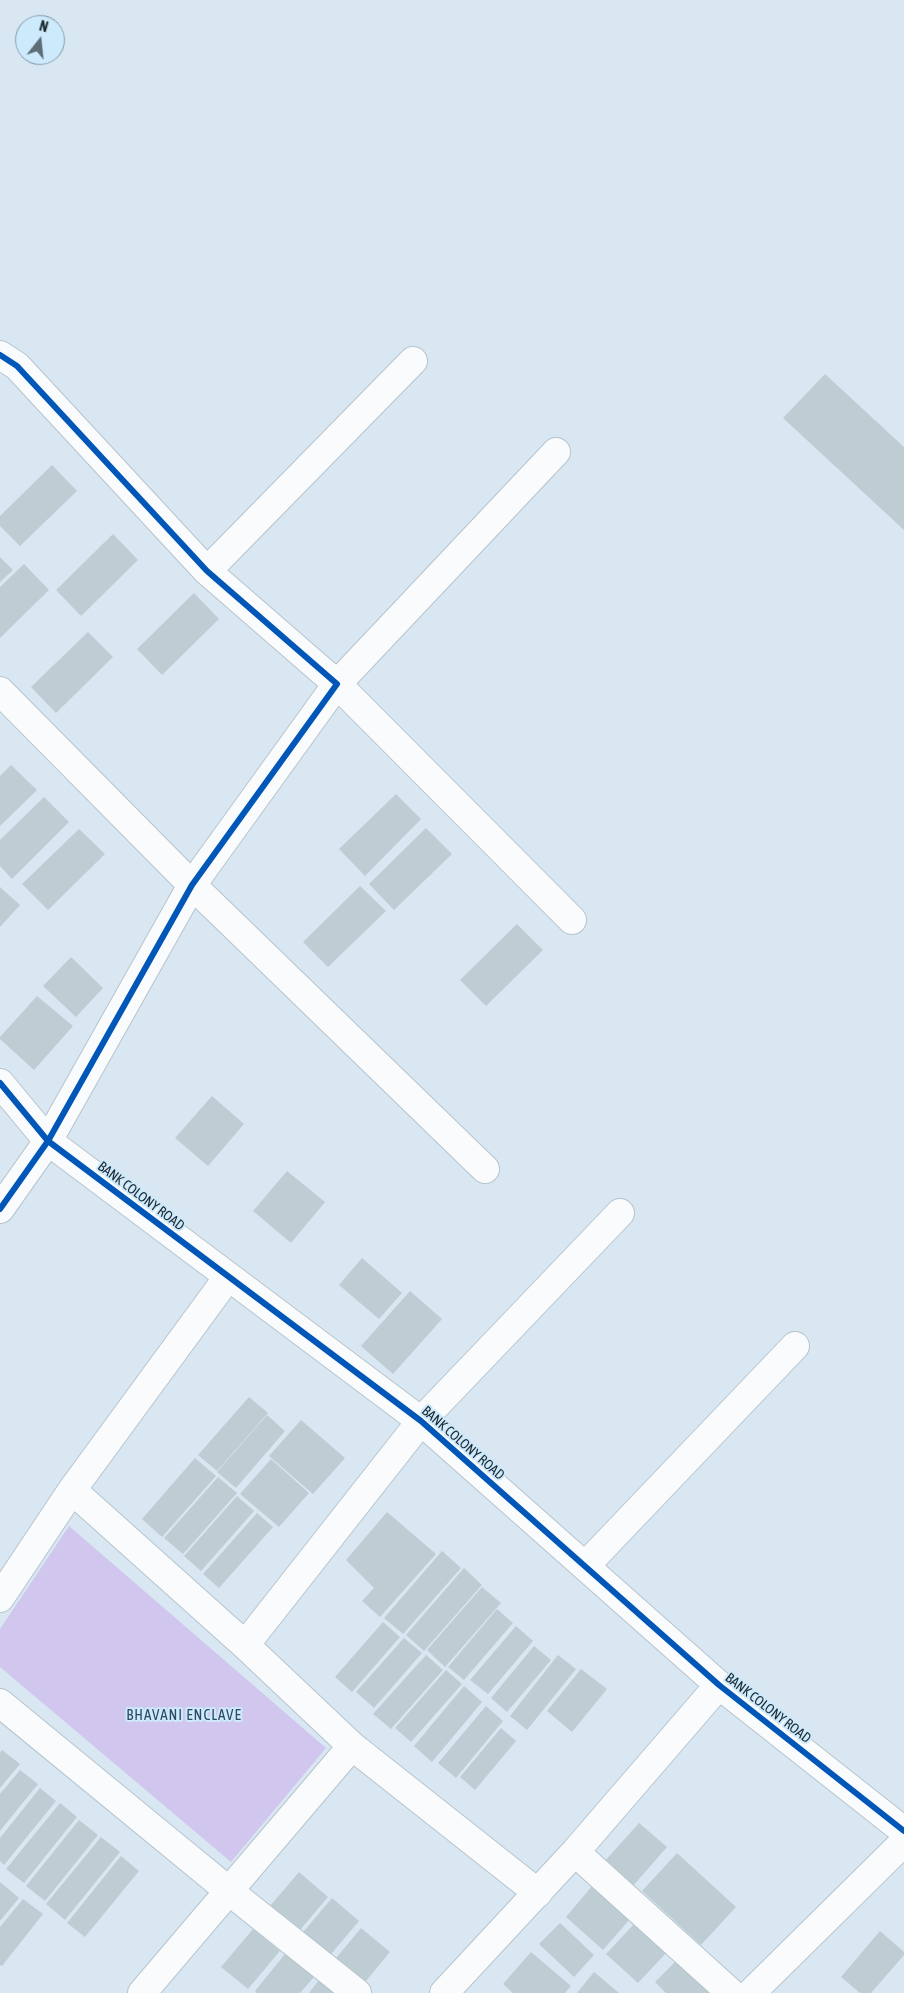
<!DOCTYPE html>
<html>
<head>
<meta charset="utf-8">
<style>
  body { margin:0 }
  #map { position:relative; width:904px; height:1993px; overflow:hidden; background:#d8e7f2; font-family:"Asap Condensed",sans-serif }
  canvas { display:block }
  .north { position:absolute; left:15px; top:15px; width:50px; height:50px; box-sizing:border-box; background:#cde9fc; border:1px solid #869cab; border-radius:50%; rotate:16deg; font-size:14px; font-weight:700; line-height:20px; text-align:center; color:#1b2931 }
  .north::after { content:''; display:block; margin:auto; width:18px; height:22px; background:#5d6c75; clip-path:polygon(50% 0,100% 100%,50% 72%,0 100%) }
</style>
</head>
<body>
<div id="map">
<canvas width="904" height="1993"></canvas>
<div class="north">N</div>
</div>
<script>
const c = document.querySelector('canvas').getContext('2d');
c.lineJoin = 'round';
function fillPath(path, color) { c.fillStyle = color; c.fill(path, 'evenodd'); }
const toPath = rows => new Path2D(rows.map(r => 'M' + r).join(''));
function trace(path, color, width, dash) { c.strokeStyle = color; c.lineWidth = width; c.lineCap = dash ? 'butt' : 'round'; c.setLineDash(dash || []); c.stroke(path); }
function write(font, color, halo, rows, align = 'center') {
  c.font = font + ' "Asap Condensed",sans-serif'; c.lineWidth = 4; c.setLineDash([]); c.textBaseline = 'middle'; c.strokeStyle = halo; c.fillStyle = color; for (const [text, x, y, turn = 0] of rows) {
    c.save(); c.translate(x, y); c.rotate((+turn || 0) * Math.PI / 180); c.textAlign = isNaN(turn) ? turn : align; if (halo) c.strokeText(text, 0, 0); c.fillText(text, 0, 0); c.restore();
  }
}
const green = toPath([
  [69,1526,326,1748,231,1862,0,1667,0,1629]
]);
const building = toPath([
  [825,374,904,447,904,530,783,418],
  [52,465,77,491,20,546,0,526,0,516],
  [113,534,138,560,81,616,56,590],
  [0,557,13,570,0,582],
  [24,564,49,590,0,638,0,587],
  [194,593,219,619,162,675,137,649],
  [88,632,113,657,56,713,31,687],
  [11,765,37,790,0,826,0,776],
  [396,794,421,819,365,876,339,849],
  [44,797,69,822,12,879,0,866,0,840],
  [426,828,452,854,394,910,369,884],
  [79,829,105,854,48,910,22,884],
  [360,886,386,911,328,967,303,942],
  [0,887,20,905,0,927],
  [517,924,543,950,486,1006,460,980],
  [71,957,103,988,76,1017,43,986],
  [37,996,73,1026,34,1070,0,1039,0,1037],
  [212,1096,244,1124,208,1166,175,1138],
  [287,1171,325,1202,291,1243,253,1211],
  [362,1258,402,1293,379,1319,339,1285],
  [410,1291,442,1319,393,1374,361,1346],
  [249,1397,268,1413,217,1471,198,1455],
  [267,1415,285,1431,236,1488,217,1472],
  [301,1420,345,1458,313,1494,269,1456],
  [195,1458,216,1476,162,1537,142,1519],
  [271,1459,309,1493,279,1527,240,1494],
  [218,1477,237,1493,183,1554,164,1538],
  [237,1496,254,1511,201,1571,184,1556],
  [387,1512,436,1554,380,1617,362,1601,374,1588,346,1560],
  [257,1513,273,1527,219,1588,203,1574],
  [442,1551,461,1568,403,1634,384,1618],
  [464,1568,482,1585,424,1651,406,1635],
  [482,1587,501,1603,445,1667,427,1650],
  [497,1609,513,1623,464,1680,448,1667],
  [383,1622,400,1637,352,1692,335,1677],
  [516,1626,533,1641,488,1694,470,1680],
  [404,1638,422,1653,374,1708,356,1692],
  [534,1646,551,1660,507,1712,491,1698],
  [426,1655,443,1670,391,1729,373,1714],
  [558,1655,576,1669,527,1730,510,1716],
  [581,1669,607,1689,572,1732,547,1711],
  [446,1670,462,1684,411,1742,395,1728],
  [464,1686,482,1702,432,1762,414,1746],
  [486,1706,503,1721,456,1778,438,1763],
  [501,1728,516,1741,475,1790,460,1777],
  [2,1750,20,1764,0,1788,0,1753],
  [20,1770,38,1784,0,1831,0,1794],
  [40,1788,56,1801,4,1865,0,1861,0,1838],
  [60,1803,77,1817,24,1883,6,1869],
  [79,1820,98,1835,45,1901,26,1886],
  [639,1823,667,1847,632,1887,604,1862],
  [101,1837,120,1852,65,1920,46,1904],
  [677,1853,736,1907,701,1945,642,1891],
  [121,1856,139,1871,85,1937,67,1923],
  [299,1872,328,1897,295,1936,265,1912],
  [0,1882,19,1898,0,1921],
  [592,1886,630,1919,603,1950,566,1917],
  [332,1898,359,1921,326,1960,298,1938],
  [23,1899,43,1914,2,1966,0,1965,0,1927],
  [560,1923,594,1955,574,1977,539,1944],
  [635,1923,667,1952,638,1983,606,1954],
  [361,1928,390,1952,361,1987,332,1963],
  [253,1929,280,1951,248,1989,221,1967],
  [880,1931,904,1952,904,1955,871,1993,860,1993,841,1977],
  [531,1952,571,1986,565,1993,513,1993,503,1984],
  [285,1954,314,1977,300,1993,257,1993,255,1991],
  [680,1957,713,1989,709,1993,666,1993,655,1982],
  [594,1972,619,1993,577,1993],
  [319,1980,335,1993,309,1993]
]);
const minor = toPath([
  [0,355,17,366,207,571,337,684,192,885,48,1141,0,1209],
  [556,452,337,684,572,920],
  [207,571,413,361],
  [0,691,192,885,485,1169],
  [0,1083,48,1141,421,1421,719,1685,904,1831],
  [72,1490,245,1645,352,1746,538,1893],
  [585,1566,795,1346],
  [0,1598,72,1490,228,1277],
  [245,1645,421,1421,620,1213],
  [0,1703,229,1891,357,1993],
  [575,1852,731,1993],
  [142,1993,352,1746],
  [444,1993,575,1852,719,1685],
  [751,1993,904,1842]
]);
const cycleway = toPath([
  [0,355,17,366,207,571,337,684,192,885,48,1141,0,1209],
  [0,1083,48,1141,421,1421,719,1685,904,1831]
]);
const streetNames = [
  ["BANK COLONY ROAD",141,1196,37],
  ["BANK COLONY ROAD",463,1443,41],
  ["BANK COLONY ROAD",768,1708,38]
];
const neighbourhoodNames = [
  ["BHAVANI ENCLAVE",184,1715]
];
fillPath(green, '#d1c7ee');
fillPath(building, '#becdd3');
trace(minor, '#b7c4cd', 30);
trace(minor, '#f9fbfd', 28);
trace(cycleway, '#0057b8', 6);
write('14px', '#1b2931', '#cde9fc', streetNames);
c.letterSpacing = '1px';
write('15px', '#2c4a5e', '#cde9fc', neighbourhoodNames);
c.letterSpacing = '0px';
</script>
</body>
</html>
